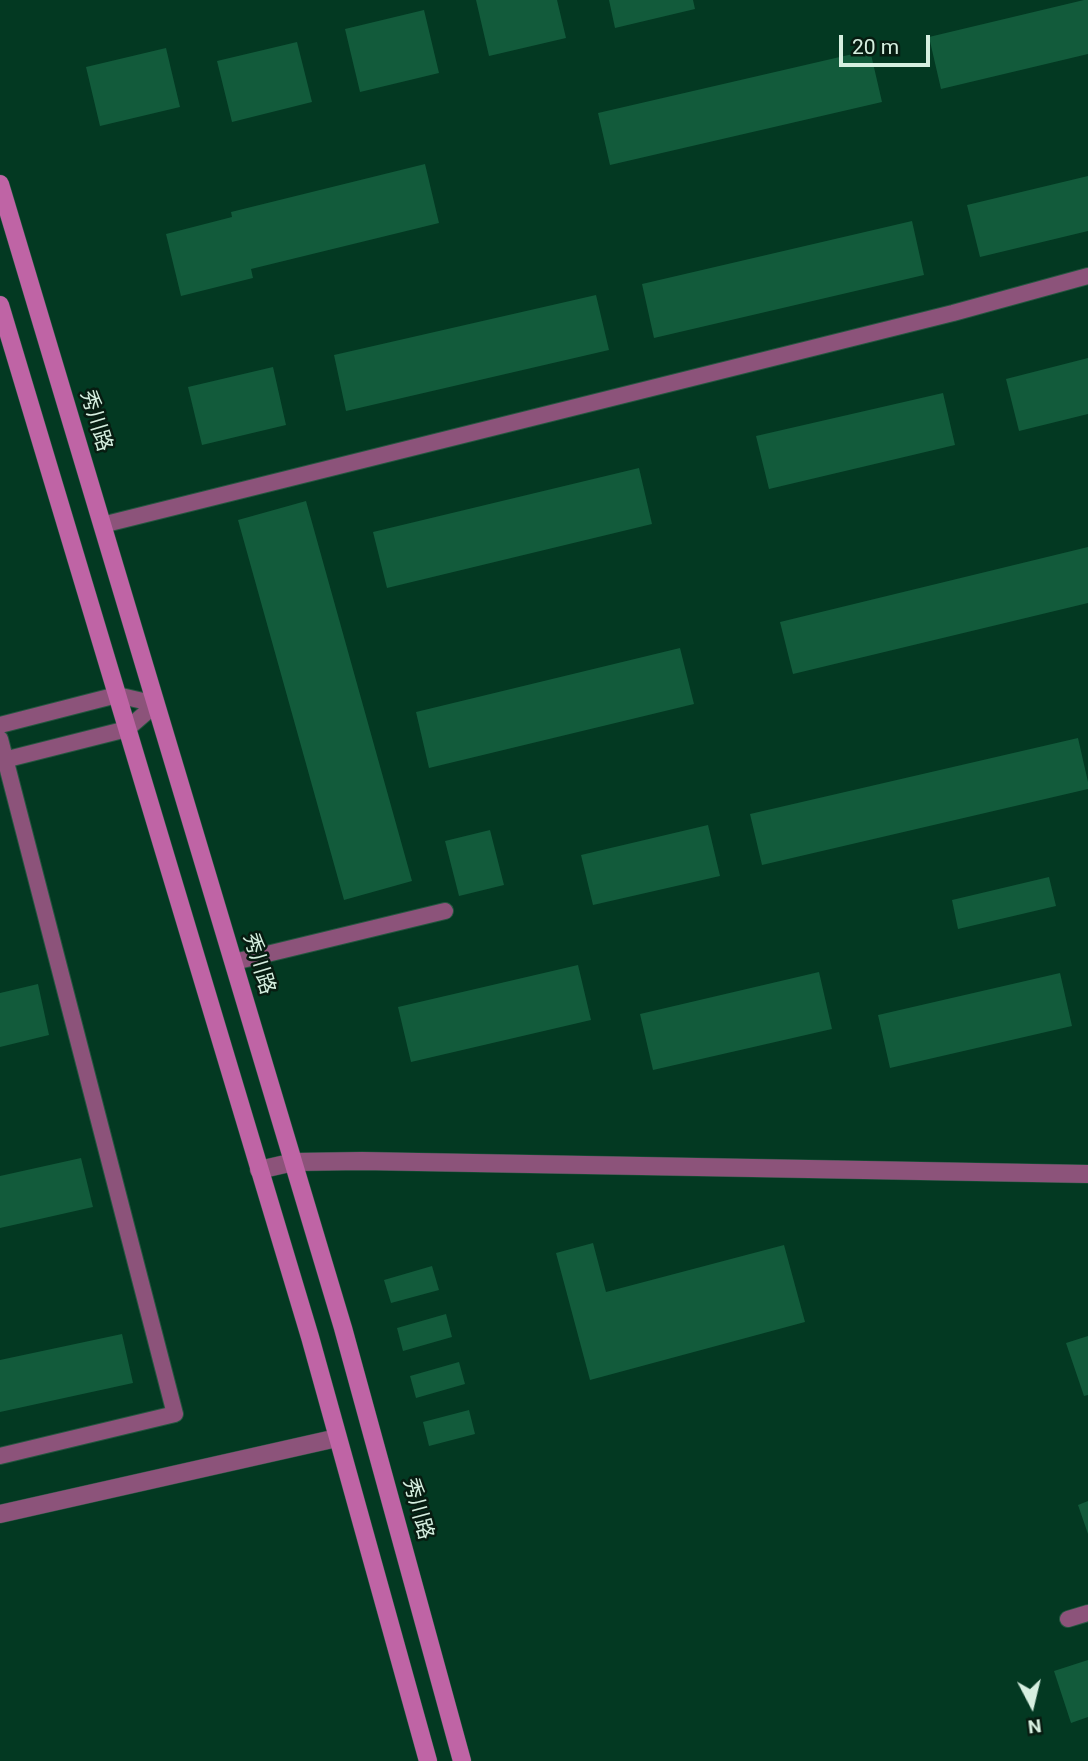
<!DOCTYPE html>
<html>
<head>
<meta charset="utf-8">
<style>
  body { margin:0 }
  #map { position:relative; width:1088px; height:1761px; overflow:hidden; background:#033922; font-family:Roboto,sans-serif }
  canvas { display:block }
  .north { position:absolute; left:997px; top:1670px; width:70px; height:70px; -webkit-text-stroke:5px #071c11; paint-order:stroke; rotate:173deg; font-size:19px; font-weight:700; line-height:28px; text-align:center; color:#d6efe0 }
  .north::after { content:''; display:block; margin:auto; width:24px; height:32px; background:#d6efe0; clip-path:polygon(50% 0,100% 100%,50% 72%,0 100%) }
  .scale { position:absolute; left:839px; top:35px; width:91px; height:32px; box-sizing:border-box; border:4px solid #d6efe0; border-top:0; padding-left:9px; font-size:21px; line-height:24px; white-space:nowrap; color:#d6efe0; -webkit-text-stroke:5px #071c11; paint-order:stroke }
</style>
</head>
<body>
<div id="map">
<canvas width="1088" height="1761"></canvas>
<div class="north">N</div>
<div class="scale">20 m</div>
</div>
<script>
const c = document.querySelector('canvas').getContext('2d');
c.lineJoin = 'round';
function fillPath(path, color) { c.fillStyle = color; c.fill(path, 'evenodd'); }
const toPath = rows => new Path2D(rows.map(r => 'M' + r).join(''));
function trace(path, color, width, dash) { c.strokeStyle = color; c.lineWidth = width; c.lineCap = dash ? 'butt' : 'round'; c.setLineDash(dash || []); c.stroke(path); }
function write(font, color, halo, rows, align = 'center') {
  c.font = font + ' Roboto,"Noto Sans SC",sans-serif'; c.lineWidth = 5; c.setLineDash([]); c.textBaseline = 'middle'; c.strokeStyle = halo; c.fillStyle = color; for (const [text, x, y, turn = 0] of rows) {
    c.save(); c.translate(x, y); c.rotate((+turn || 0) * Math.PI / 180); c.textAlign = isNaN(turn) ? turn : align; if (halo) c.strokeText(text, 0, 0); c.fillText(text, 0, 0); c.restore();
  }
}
const building = toPath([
  [476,0,557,0,566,38,489,56],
  [609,0,693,0,695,9,615,28],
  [1084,0,1088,0,1088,54,941,89,929,37],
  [424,10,439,73,360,92,345,29],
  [297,42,312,102,232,122,217,61],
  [166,48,180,107,100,126,86,67],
  [870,50,882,102,610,165,598,113],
  [425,164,439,223,251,269,253,278,181,296,166,234,232,217,231,212],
  [1088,176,1088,231,980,257,967,205],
  [912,221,924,275,654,338,642,284],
  [596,295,609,350,346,411,334,355],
  [1088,358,1088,414,1019,431,1006,379],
  [273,367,286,425,202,445,188,387],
  [943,393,955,445,769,489,756,436],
  [639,468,652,524,387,588,373,532],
  [306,501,412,881,344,900,238,520],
  [1088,547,1088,603,793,674,780,622],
  [680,648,694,704,429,768,416,712],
  [1078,738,1088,782,1088,789,762,865,750,814],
  [708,825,720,876,593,905,581,855],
  [490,830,504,885,459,896,445,841],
  [1049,877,1056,906,958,929,952,900],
  [578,965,591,1020,411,1062,398,1007],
  [819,972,832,1029,653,1070,640,1014],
  [1060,973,1072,1026,890,1068,878,1015],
  [38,984,49,1035,0,1047,0,993],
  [81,1158,93,1207,0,1228,0,1176],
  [593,1243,606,1292,784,1245,805,1322,590,1380,556,1253],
  [432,1266,439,1290,391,1303,384,1280],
  [446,1314,452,1337,403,1351,397,1328],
  [122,1334,133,1383,0,1412,0,1360],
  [1088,1336,1088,1395,1084,1396,1066,1343],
  [459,1362,465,1384,416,1398,410,1376],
  [469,1410,475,1434,429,1446,423,1422],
  [1088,1501,1088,1534,1078,1505],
  [1088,1660,1088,1717,1071,1723,1054,1671]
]);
const service = toPath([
  [102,525,953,313,1088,276],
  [0,725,117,695,156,704],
  [0,739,175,1414,0,1456],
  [0,761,127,729,156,704],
  [234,962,445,911],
  [1068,1619,1088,1613]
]);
const minor = toPath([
  [0,1514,337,1438]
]);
const tertiary = toPath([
  [259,1170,294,1162,362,1161,1088,1174]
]);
const secondary = toPath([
  [0,184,343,1328,462,1761],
  [0,305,310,1337,428,1761]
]);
const streetNames = [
  ["秀川路",95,421,73],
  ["秀川路",258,964,73],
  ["秀川路",417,1509,75]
];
fillPath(building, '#125b3b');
trace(service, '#255640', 18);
trace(minor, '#255640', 19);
trace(tertiary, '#255640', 19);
trace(secondary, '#255640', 19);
trace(service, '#8c537a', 16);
trace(minor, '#8c537a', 18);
trace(tertiary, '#8c537a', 18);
trace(secondary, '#bf64a5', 18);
write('21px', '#d6efe0', '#071c11', streetNames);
</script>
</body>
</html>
